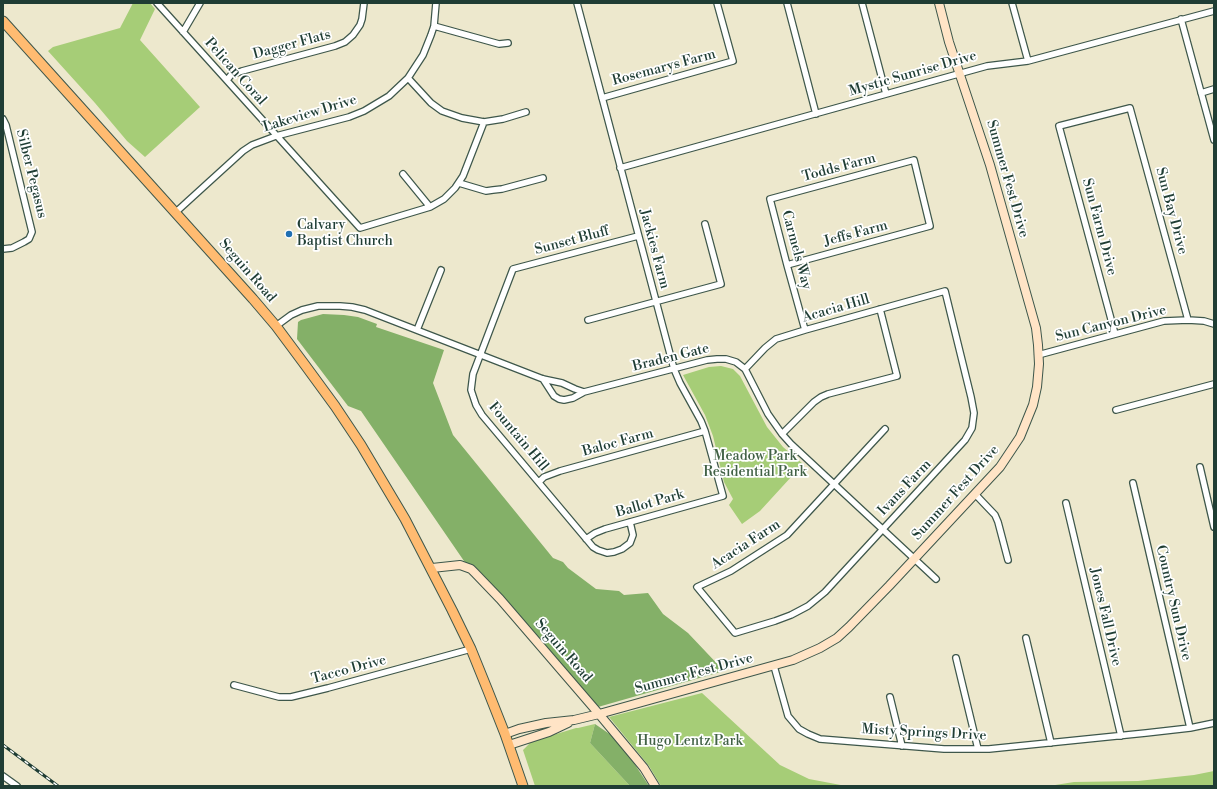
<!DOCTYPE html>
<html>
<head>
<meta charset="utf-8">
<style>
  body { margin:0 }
  #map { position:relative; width:1217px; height:789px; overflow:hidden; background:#ede8cd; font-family:"Libre Bodoni",serif }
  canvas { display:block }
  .frame { position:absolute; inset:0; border:4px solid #1f3d34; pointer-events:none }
</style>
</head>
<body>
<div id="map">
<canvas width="1217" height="789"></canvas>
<div class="frame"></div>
</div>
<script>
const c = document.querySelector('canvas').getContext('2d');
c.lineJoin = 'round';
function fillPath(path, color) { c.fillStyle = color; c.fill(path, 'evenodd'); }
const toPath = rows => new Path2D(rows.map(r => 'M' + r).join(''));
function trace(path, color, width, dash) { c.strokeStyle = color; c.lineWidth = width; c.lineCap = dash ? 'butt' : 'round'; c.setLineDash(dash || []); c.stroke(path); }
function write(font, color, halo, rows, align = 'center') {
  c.font = font + ' "Libre Bodoni",serif'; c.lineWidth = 3.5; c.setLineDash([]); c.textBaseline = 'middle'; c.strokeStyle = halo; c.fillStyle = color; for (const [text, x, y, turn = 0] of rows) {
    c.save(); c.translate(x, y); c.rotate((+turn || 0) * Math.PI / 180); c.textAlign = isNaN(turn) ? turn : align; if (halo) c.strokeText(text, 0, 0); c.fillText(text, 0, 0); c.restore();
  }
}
const green = toPath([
  [133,3,150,3,155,9,140,40,200,107,145,157,127,141,95,103,48,51,53,47,120,28],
  [721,366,733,369,740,376,767,427,783,447,803,464,760,511,742,524,729,505,733,499,724,482,713,436,705,415,683,375,709,367],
  [702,693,780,765,809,779,846,786,661,786,649,766,609,717],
  [595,724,590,743,630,786,535,786,523,750,529,744,530,742,576,728,578,728],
  [1214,771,1214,786,1049,786,1074,782,1138,781,1194,775]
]);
const forest = toPath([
  [323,314,344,315,358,317,377,324,376,327,444,350,433,383,453,435,553,558,563,562,568,568,596,589,619,591,624,595,648,593,663,614,688,633,724,671,598,707,464,561,361,411,348,406,297,339,298,322,301,320],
  [595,724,611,735,628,754,649,786,630,786,590,743]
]);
const street = toPath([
  [157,3,360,228,430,207,444,199,455,188,463,176,484,122],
  [577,3,674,369,680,383,701,421,705,431,723,496,605,529,595,533,586,539],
  [787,3,816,114],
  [862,3,886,94],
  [1012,3,1028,61],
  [1181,19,1214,140],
  [434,26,499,44,508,43],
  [183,32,200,3],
  [408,78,431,103,442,111,462,118,484,122,503,119,526,112],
  [227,80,231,75,242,71,335,46,345,42,353,35,360,25,362,19,364,3],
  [1201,93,1214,89],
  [602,98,733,61,717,3],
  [3,119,6,125,32,232,29,239,24,242,12,248,3,249],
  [620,168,987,66,1028,61,1214,11],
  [403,174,430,207],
  [459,183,486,191,493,190,502,189,543,178],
  [176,212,243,151,252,145,276,136,349,117,364,111,389,96,408,78,423,55,431,35,434,26,436,3],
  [787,265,930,226,914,160,770,199,787,265,805,330],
  [588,320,721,284,705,224],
  [276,326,291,315,302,310,318,306,340,306,352,307,365,310,543,379,562,383,575,389,584,392],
  [417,330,441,270],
  [1115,334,1059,126,1130,108,1188,320],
  [1038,355,1164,321,1188,320,1204,321,1214,324],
  [745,369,765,348,776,339,805,330,945,291,971,397,974,413,972,428,965,440,825,592,808,606,791,615,775,621,735,633,697,587,731,571,787,535,885,429],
  [543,379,554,396,559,399,564,400,573,398,584,392,707,360,717,359,726,359,736,362,745,369,768,414,782,434,791,444,936,579],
  [1116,410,1214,384],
  [782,434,814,402,821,397,828,394,897,376,880,309],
  [1200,467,1214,527],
  [539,482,544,477,560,471,705,431],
  [1133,483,1190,728],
  [975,494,995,515,998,522,1008,560],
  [1066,503,1121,736],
  [630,522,633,535,630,543,622,549,614,552,607,553,598,550,593,547,482,415,476,405,471,390,473,374,513,269,638,236],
  [1026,638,1051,743],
  [956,658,978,749],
  [774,666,788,716,799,729,808,734,820,739,944,749,989,749,1146,733,1190,728,1214,723],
  [234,685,279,697,291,697,328,688,471,649],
  [890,697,902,746],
  [3,776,17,786]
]);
const secondary = toPath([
  [432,568,460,565,471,569,475,573,500,599,599,714,644,768,655,786],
  [505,734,519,729,546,723,574,720,599,714,793,660,820,648,837,638,849,627,889,586,1000,467,1020,437,1033,405,1037,387,1039,364,1038,345,1036,328,990,165,949,42,939,3],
  [509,745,549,732,568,723]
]);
const primary = toPath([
  [3,21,253,299,276,326,305,365,335,406,361,445,405,519,452,610,471,649,488,691,505,734,523,786]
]);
const rail = toPath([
  [3,745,58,786]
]);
const markers = [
  [289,234,4,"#1f6fb2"]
];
const streetNames = [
  ["Dagger Flats",292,45,-15],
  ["Rosemarys Farm",664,68,-15],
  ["Pelican Coral",235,72,48],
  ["Mystic Sunrise Drive",913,74,-16],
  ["Lakeview Drive",310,114,-17],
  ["Todds Farm",839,168,-15],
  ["Silber Pegasus",31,174,76],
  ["Summer Fest Drive",1007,179,74],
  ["Sun Bay Drive",1171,211,75],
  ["Sun Farm Drive",1099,227,75],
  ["Jeffs Farm",856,234,-15],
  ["Sunset Bluff",572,241,-15],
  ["Jackies Farm",654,249,75],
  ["Carmels Way",796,250,75],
  ["Seguin Road",247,271,49],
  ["Acacia Hill",836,309,-16],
  ["Sun Canyon Drive",1111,324,-14],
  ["Braden Gate",671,358,-14],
  ["Fountain Hill",518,437,50],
  ["Baloc Farm",618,443,-15],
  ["Ivans Farm",905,488,-47],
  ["Summer Fest Drive",956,493,-48],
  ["Ballot Park",650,504,-16],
  ["Acacia Farm",746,545,-33],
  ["Country Sun Drive",1173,603,77],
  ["Jones Fall Drive",1105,617,77],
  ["Seguin Road",563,651,49],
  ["Tacco Drive",349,670,-15],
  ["Summer Fest Drive",694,674,-15],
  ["Misty Springs Drive",924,733,3]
];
const poiNames = [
  ["Calvary",297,226],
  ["Baptist Church",297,242]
];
const parkNames = [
  ["Meadow Park",755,457],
  ["Residential Park",755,473],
  ["Hugo Lentz Park",690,742]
];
fillPath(green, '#a6cd77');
fillPath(forest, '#84b068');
trace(street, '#3e574b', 8);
trace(secondary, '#3e574b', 10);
trace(primary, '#3e574b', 11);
trace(street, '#fff', 5.5);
trace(secondary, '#ffe4c6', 8);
trace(primary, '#ffbb71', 9);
trace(rail, '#1f3d34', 3);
trace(rail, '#fff', 1.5, [4.5]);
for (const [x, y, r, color] of markers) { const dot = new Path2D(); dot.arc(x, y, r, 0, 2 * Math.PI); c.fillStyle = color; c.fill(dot); trace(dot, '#fff', 1.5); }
write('14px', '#1f3d34', '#fff', streetNames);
write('14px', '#1f3d34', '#fff', poiNames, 'left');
write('14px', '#416145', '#fff', parkNames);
</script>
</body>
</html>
